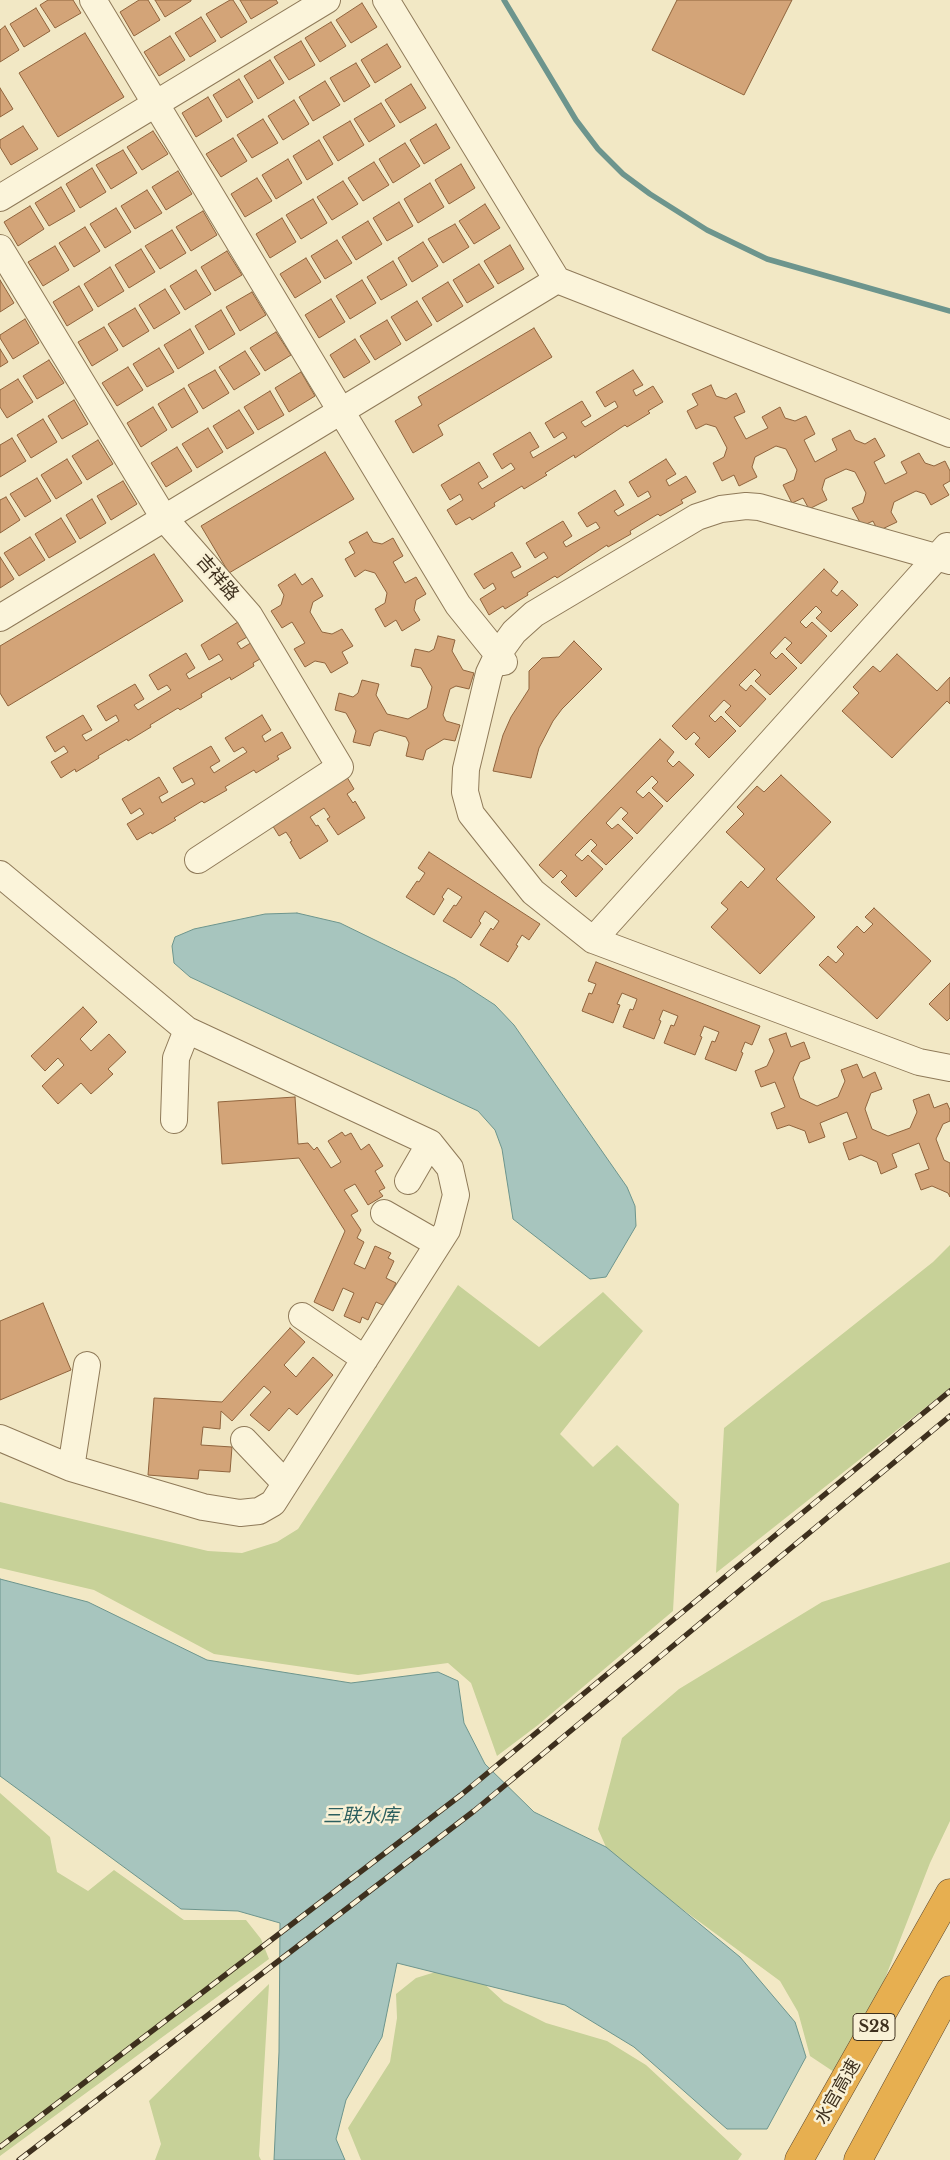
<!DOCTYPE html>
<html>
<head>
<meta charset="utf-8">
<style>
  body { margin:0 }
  canvas { display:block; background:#f2e8c5 }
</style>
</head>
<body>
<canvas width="950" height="2160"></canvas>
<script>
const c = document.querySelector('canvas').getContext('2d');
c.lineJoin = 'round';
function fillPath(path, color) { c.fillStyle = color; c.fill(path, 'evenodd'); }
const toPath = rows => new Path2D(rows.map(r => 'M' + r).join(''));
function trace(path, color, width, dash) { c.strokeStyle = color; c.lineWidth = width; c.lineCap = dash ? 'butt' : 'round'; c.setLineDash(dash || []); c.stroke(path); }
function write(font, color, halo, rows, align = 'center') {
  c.font = font + ' "Libre Baskerville","Noto Sans SC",serif'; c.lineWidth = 5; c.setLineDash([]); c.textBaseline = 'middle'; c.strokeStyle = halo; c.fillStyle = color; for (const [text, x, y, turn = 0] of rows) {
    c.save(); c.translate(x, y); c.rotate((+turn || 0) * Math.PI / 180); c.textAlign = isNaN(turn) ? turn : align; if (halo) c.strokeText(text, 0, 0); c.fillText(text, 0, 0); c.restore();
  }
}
const green = toPath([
  [950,1245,950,1388,716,1573,724,1428,933,1262],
  [458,1285,539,1347,603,1292,643,1331,560,1434,593,1467,617,1445,679,1504,673,1611,538,1725,497,1756,471,1683,448,1663,358,1675,214,1654,94,1590,0,1568,0,1502,208,1551,242,1553,277,1542,298,1529],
  [950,1562,950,1821,930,1863,884,1981,834,2072,810,2056,798,2012,780,1981,610,1856,598,1829,622,1738,679,1689,822,1602],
  [0,1793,50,1837,57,1872,88,1891,114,1870,184,1920,246,1920,261,1939,269,1959,0,2156],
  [442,1970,479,1979,504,2002,546,2023,607,2041,646,2065,742,2154,738,2160,361,2160,348,2128,390,2062,397,2018,396,1994,416,1978],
  [269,1984,259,2156,261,2160,155,2160,161,2144,149,2101]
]);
const water = toPath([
  [297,913,340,923,455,979,495,1005,514,1025,627,1187,635,1206,636,1226,606,1277,590,1279,513,1219,502,1149,495,1130,478,1111,190,977,174,963,172,946,175,937,194,929,265,914,297,913],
  [0,1579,88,1602,207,1660,351,1683,438,1672,458,1681,464,1723,485,1764,534,1812,606,1847,740,1957,795,2022,806,2057,767,2129,727,2129,634,2047,565,2005,397,1963,382,2037,346,2100,336,2139,345,2160,274,2160,279,2052,280,1923,238,1911,181,1909,0,1776,0,1579]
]);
const stream = toPath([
  [504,0,576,120,598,149,623,174,650,194,707,230,767,259,950,311]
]);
const building = toPath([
  [48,0,73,0,81,13,55,28,40,5,48,0],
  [139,0,148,0,160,20,134,36,120,12,139,0],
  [155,0,191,0,191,1,165,17,155,0],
  [230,0,233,0,247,22,221,38,206,14,230,0],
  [240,0,276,0,278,3,251,19,240,0],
  [677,0,792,0,744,95,652,50,677,0],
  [362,3,377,27,351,43,336,20,362,3],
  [36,8,50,31,24,47,10,24,36,8],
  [201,17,216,41,190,57,175,33,201,17],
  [331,22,346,46,320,62,305,38,331,22],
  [5,26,19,50,0,62,0,30,5,26],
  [85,33,124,97,58,137,19,73,85,33],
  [170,36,185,60,159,76,144,52,170,36],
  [301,41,315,65,289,80,274,57,301,41],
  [387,44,401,67,375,83,361,60,387,44],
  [270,60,284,83,258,99,244,76,270,60],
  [356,63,370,86,344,102,330,78,356,63],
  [239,79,253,102,227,118,213,95,239,79],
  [325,81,340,105,313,121,299,97,325,81],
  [411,84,426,108,400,123,385,100,411,84],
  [0,88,13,109,0,117,0,88],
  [208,97,222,121,196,137,182,113,208,97],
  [294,100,309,124,283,140,268,116,294,100],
  [381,103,395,126,369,142,354,119,381,103],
  [263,119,278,143,252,158,237,135,263,119],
  [350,121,364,145,338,161,323,137,350,121],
  [436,124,450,148,424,164,410,140,436,124],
  [23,126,38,149,11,165,0,147,0,140,23,126],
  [153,131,168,154,142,170,127,147,153,131],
  [233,138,247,161,221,177,206,154,233,138],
  [319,140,333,164,307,180,293,156,319,140],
  [405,143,420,166,393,183,379,159,405,143],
  [123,150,137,173,111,189,96,165,123,150],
  [288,159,302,183,276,199,262,175,288,159],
  [374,162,389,185,363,201,348,178,374,162],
  [461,164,475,188,449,204,435,180,461,164],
  [92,168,106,192,80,208,66,184,92,168],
  [178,171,192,194,166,210,152,187,178,171],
  [257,178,272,201,245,217,231,194,257,178],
  [343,181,358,204,332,220,317,197,343,181],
  [430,183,444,207,418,223,404,199,430,183],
  [61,187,75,211,49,226,35,203,61,187],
  [147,190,162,213,135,229,121,206,147,190],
  [313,199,327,223,301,239,286,215,313,199],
  [399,202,413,226,387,241,373,218,399,202],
  [485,204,500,228,474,244,459,221,485,204],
  [30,206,44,229,18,246,4,222,30,206],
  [116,208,131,232,105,248,90,224,116,208],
  [203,211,217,235,191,251,176,227,203,211],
  [282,218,296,242,270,258,256,234,282,218],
  [368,221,382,244,356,260,342,237,368,221],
  [455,224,469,247,443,263,428,239,455,224],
  [85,227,100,251,74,267,59,243,85,227],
  [172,230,186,253,160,269,145,246,172,230],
  [337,240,352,263,325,279,311,256,337,240],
  [423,242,438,266,412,282,398,258,423,242],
  [510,245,524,269,498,284,484,261,510,245],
  [55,246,69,270,43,286,28,262,55,246],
  [141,249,155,272,129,288,115,265,141,249],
  [227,251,242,275,215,291,201,267,227,251],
  [306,258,321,282,295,298,280,274,306,258],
  [393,261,407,285,381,300,367,277,393,261],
  [479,264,494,287,467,303,453,280,479,264],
  [110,267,124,291,98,307,84,284,110,267],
  [196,270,211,294,185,310,170,286,196,270],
  [0,280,14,303,0,312,0,280],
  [362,280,376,303,350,319,336,296,362,280],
  [448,282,463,306,437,322,422,298,448,282],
  [79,286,93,310,67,326,53,302,79,286],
  [165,289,180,313,154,329,139,305,165,289],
  [252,292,266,315,240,331,226,307,252,292],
  [331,299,345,322,319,338,305,315,331,299],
  [417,301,432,325,406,341,391,317,417,301],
  [135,308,149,331,123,347,108,324,135,308],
  [221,310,235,334,209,350,195,326,221,310],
  [25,319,39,343,13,359,0,338,0,335,25,319],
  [387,320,401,344,375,360,360,336,387,320],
  [104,327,118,350,92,366,78,342,104,327],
  [534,328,552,357,438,425,443,435,413,453,395,421,422,405,418,397,534,328],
  [190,329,204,353,178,369,164,345,190,329],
  [276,332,291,355,265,371,250,348,276,332],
  [355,339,370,362,344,378,330,355,355,339],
  [159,348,174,372,147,387,133,364,159,348],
  [0,349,8,362,0,367,0,349],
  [245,351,260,374,234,390,219,367,245,351],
  [49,360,64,383,37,399,23,376,49,360],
  [128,367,143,390,117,406,102,383,128,367],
  [215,370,229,393,203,409,188,385,215,370],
  [633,370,643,385,633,390,636,396,653,386,663,402,648,411,650,413,627,427,625,425,575,458,574,455,545,473,547,475,524,489,522,486,494,503,495,506,472,520,470,517,456,525,447,510,463,500,460,494,450,500,441,485,479,462,488,477,478,483,482,489,515,469,511,463,502,469,493,454,530,432,539,447,530,452,533,458,567,438,563,432,554,438,545,423,582,401,591,416,581,422,585,427,618,407,615,401,605,407,596,392,633,370],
  [301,372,315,396,289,412,275,388,301,372],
  [18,379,33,402,7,418,0,407,0,390,18,379],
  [711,385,716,396,726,399,736,393,745,412,734,417,746,439,768,428,762,417,780,407,785,418,795,421,806,416,815,434,804,440,815,462,837,450,832,439,850,430,855,440,865,444,875,438,885,456,874,462,885,484,907,473,901,462,919,453,925,463,934,466,945,461,950,471,950,481,943,485,949,495,931,505,925,494,916,491,894,502,891,512,897,522,878,531,873,521,862,526,852,508,863,503,866,493,855,472,846,469,825,479,822,489,827,500,809,509,803,498,792,503,783,485,794,480,797,470,786,449,776,446,755,457,752,467,757,477,739,486,734,475,722,481,713,463,724,457,727,448,716,427,706,424,696,429,687,411,698,405,692,394,711,385],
  [184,388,198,412,172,428,158,404,184,388],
  [270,391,284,415,258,430,244,407,270,391],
  [74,400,88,424,62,439,48,416,74,400],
  [153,407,167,430,141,447,127,423,153,407],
  [239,410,254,433,227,449,213,426,239,410],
  [43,419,57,442,31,458,17,435,43,419],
  [208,428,223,452,197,468,182,444,208,428],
  [12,438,26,461,0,477,0,445,12,438],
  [98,440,113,464,87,480,72,456,98,440],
  [177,447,192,471,166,487,151,463,177,447],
  [325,452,354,499,229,573,201,526,325,452],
  [67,459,82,483,56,499,41,475,67,459],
  [666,459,676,474,666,480,669,486,686,476,696,492,681,500,683,503,660,516,658,514,630,531,631,534,608,547,607,545,557,578,555,576,527,593,528,595,505,609,503,606,489,615,480,599,496,589,493,583,484,589,474,574,512,552,521,567,511,572,514,578,548,558,544,552,535,558,526,543,563,521,572,536,563,542,566,547,600,528,596,522,587,527,578,513,615,490,624,505,614,511,618,516,651,497,648,491,638,497,629,482,666,459],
  [37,478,51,501,25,517,10,494,37,478],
  [123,481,137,504,111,520,97,496,123,481],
  [6,497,20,520,0,533,0,500,6,497],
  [92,499,106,523,80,539,66,515,92,499],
  [61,518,76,542,49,558,35,534,61,518],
  [367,532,373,542,382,544,393,538,403,556,393,562,405,583,416,577,426,594,416,600,414,610,420,620,402,631,396,620,385,627,375,609,385,603,387,593,375,573,365,570,355,577,345,559,355,553,349,542,367,532],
  [30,537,45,560,19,576,4,553,30,537],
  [154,554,183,601,8,706,0,693,0,646,154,554],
  [0,557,14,579,0,588,0,557],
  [824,569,838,582,831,591,837,596,842,590,858,605,831,632,816,618,822,612,816,606,800,622,806,628,812,622,827,636,801,664,786,649,792,643,785,637,770,653,776,659,782,653,797,668,770,695,755,681,761,675,755,669,739,685,746,691,751,685,766,699,740,727,725,712,731,706,724,700,709,716,715,722,721,716,736,731,709,758,695,744,700,738,694,732,686,740,672,726,824,569],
  [295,574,302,585,312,578,323,596,313,602,310,612,322,632,332,634,342,629,353,646,342,652,348,663,331,673,325,663,315,661,305,667,294,649,305,643,292,622,282,628,271,611,281,605,284,595,278,585,295,574],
  [238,622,247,637,237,643,241,649,257,639,267,655,253,663,254,666,231,680,230,677,201,694,202,697,180,710,178,708,150,725,151,727,128,741,127,739,98,756,99,758,76,772,75,769,61,778,51,762,68,752,64,746,55,752,46,737,83,715,92,730,82,735,86,741,119,721,116,715,106,721,97,706,135,684,144,699,134,705,138,710,171,690,167,685,158,690,149,675,186,653,195,668,186,674,189,679,223,660,219,654,209,660,201,645,238,622],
  [438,636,455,640,452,651,463,670,474,673,469,689,456,686,450,689,443,715,446,721,460,725,455,741,444,739,426,750,423,760,406,756,409,743,406,737,380,730,374,733,370,746,353,742,356,731,346,713,335,710,339,693,353,697,358,693,362,680,379,684,376,695,387,714,408,719,427,708,432,687,421,668,411,666,415,649,429,652,434,649,438,636],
  [574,641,602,669,562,709,553,721,539,748,531,778,493,771,503,735,511,717,529,689,529,671,542,658,559,657,574,641],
  [897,654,937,691,950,677,950,704,947,701,892,758,842,711,859,693,853,687,873,666,880,672,897,654],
  [262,715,271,730,262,736,265,742,282,732,291,748,277,756,279,759,256,773,254,770,225,787,227,790,204,803,202,801,174,818,176,820,152,834,151,832,137,840,127,824,144,814,140,808,131,814,122,799,159,777,168,792,159,797,162,803,195,784,192,778,182,783,173,768,211,746,220,761,210,767,214,773,247,752,243,747,234,752,225,738,262,715],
  [660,739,674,752,667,761,673,767,679,761,694,775,667,802,652,788,658,782,652,776,636,792,643,798,649,792,663,806,637,834,622,819,628,813,621,807,606,823,612,829,618,824,633,838,606,865,591,851,597,845,591,839,575,855,582,861,588,855,603,869,576,897,561,882,567,876,561,870,553,878,539,865,660,739],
  [344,772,354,789,347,794,353,803,355,801,365,818,338,835,327,819,330,817,324,808,310,817,316,826,318,825,328,841,300,859,290,842,292,841,286,832,279,836,269,820,344,772],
  [781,775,831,822,776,879,815,917,760,974,711,927,728,909,721,903,741,881,748,888,765,869,726,832,744,814,737,807,757,786,764,792,781,775],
  [429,852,540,924,529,940,522,935,516,945,518,946,508,962,480,945,491,928,493,930,499,921,485,911,479,921,481,923,471,938,443,921,454,905,456,906,462,897,448,888,442,897,444,899,434,915,406,897,417,881,419,882,425,873,418,868,429,852],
  [874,908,931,961,877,1019,819,965,828,956,836,963,844,954,837,947,857,926,864,933,873,924,865,917,874,908],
  [596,962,760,1026,752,1045,745,1042,741,1052,743,1053,736,1071,705,1059,712,1041,715,1042,719,1032,704,1026,700,1036,702,1037,695,1055,664,1043,671,1025,674,1026,678,1016,663,1010,659,1020,661,1021,654,1039,623,1027,630,1009,633,1010,637,999,622,993,617,1004,620,1005,613,1023,582,1011,589,993,592,994,596,984,588,981,596,962],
  [950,983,950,1018,947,1021,929,1004,950,983],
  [83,1007,97,1022,80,1039,91,1051,109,1034,126,1052,108,1069,113,1074,91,1094,81,1083,58,1104,42,1086,64,1065,58,1058,45,1071,31,1056,83,1007],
  [786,1033,791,1047,804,1042,810,1058,800,1062,793,1078,800,1098,817,1106,838,1097,845,1081,841,1070,857,1064,863,1078,875,1072,882,1089,871,1093,865,1109,872,1129,888,1136,910,1128,917,1112,913,1100,929,1094,934,1108,947,1103,950,1110,950,1121,943,1124,936,1139,944,1160,950,1163,950,1197,948,1193,932,1186,921,1190,915,1174,929,1169,919,1143,892,1154,897,1167,881,1174,877,1162,861,1155,849,1160,843,1143,857,1138,847,1112,820,1123,825,1137,809,1143,805,1131,789,1125,777,1129,771,1113,785,1107,775,1082,761,1087,755,1071,767,1066,774,1051,769,1039,786,1033],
  [295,1097,298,1144,308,1143,314,1150,317,1147,331,1168,341,1162,328,1141,342,1132,345,1136,351,1133,361,1150,369,1144,383,1166,375,1171,385,1188,379,1191,383,1196,368,1205,355,1184,344,1190,358,1211,351,1215,361,1230,357,1238,364,1242,354,1264,365,1269,375,1246,391,1253,388,1258,394,1261,386,1278,396,1283,385,1306,376,1302,368,1320,362,1317,360,1323,344,1316,354,1293,343,1288,333,1311,314,1302,345,1231,299,1158,222,1164,218,1102,295,1097],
  [43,1303,71,1370,0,1400,0,1321,43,1303],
  [290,1328,305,1342,284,1365,296,1377,313,1357,333,1375,297,1415,289,1408,269,1431,250,1415,271,1392,264,1386,232,1421,221,1411,220,1429,203,1427,201,1445,232,1447,230,1472,199,1470,198,1479,148,1475,154,1398,222,1402,290,1328]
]);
const minor = toPath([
  [93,0,458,605,504,662],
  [386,0,557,280,950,434],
  [0,198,327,0],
  [0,248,164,518,249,615,340,767,198,860],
  [950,561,759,507,746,506,721,509,697,517,534,614,514,632,498,654,489,673,466,769,465,792,471,814,533,892,593,940,919,1062,950,1068],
  [0,618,557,280],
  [0,874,187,1030,430,1143,450,1168,456,1195,447,1230,273,1503,259,1511,240,1513,203,1507,71,1468,0,1438],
  [593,940,947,546],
  [174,1120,176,1058,187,1030],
  [408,1181,430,1143],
  [384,1213,438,1244],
  [302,1316,365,1359],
  [244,1440,285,1483],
  [71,1468,87,1365]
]);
const highway = toPath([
  [799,2160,950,1893],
  [858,2160,950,1990]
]);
const rail = toPath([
  [0,2147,461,1795,950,1391],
  [19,2160,474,1811,950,1416]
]);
const shields = [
  [874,2027,42]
];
const shieldNames = [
  ["S28",874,2027]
];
const streetNames = [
  ["吉祥路",217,578,49],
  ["水官高速",838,2092,-60]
];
const waterNames = [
  ["三联水库",361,1817]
];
fillPath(green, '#c7d198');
fillPath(water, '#a7c5be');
trace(water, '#6d958d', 1);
trace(stream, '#6d958d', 5.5);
fillPath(building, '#d3a478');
trace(building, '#90643d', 1);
trace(minor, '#8f7a59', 28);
trace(highway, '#5d472e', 29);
trace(minor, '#fbf4da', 26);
trace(highway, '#e7af50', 28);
trace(rail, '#3e301e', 5.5);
trace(rail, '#f9f1d6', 4, [11]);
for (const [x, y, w] of shields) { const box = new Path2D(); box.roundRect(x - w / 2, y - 13.5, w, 27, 4); c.fillStyle = '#f9f1d6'; c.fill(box); trace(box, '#3e301e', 1); }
write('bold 16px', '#3e301e', null, shieldNames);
write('18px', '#3e301e', '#f9f1d6', streetNames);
write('italic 19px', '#2c5f5f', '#f9f1d6', waterNames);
</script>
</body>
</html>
